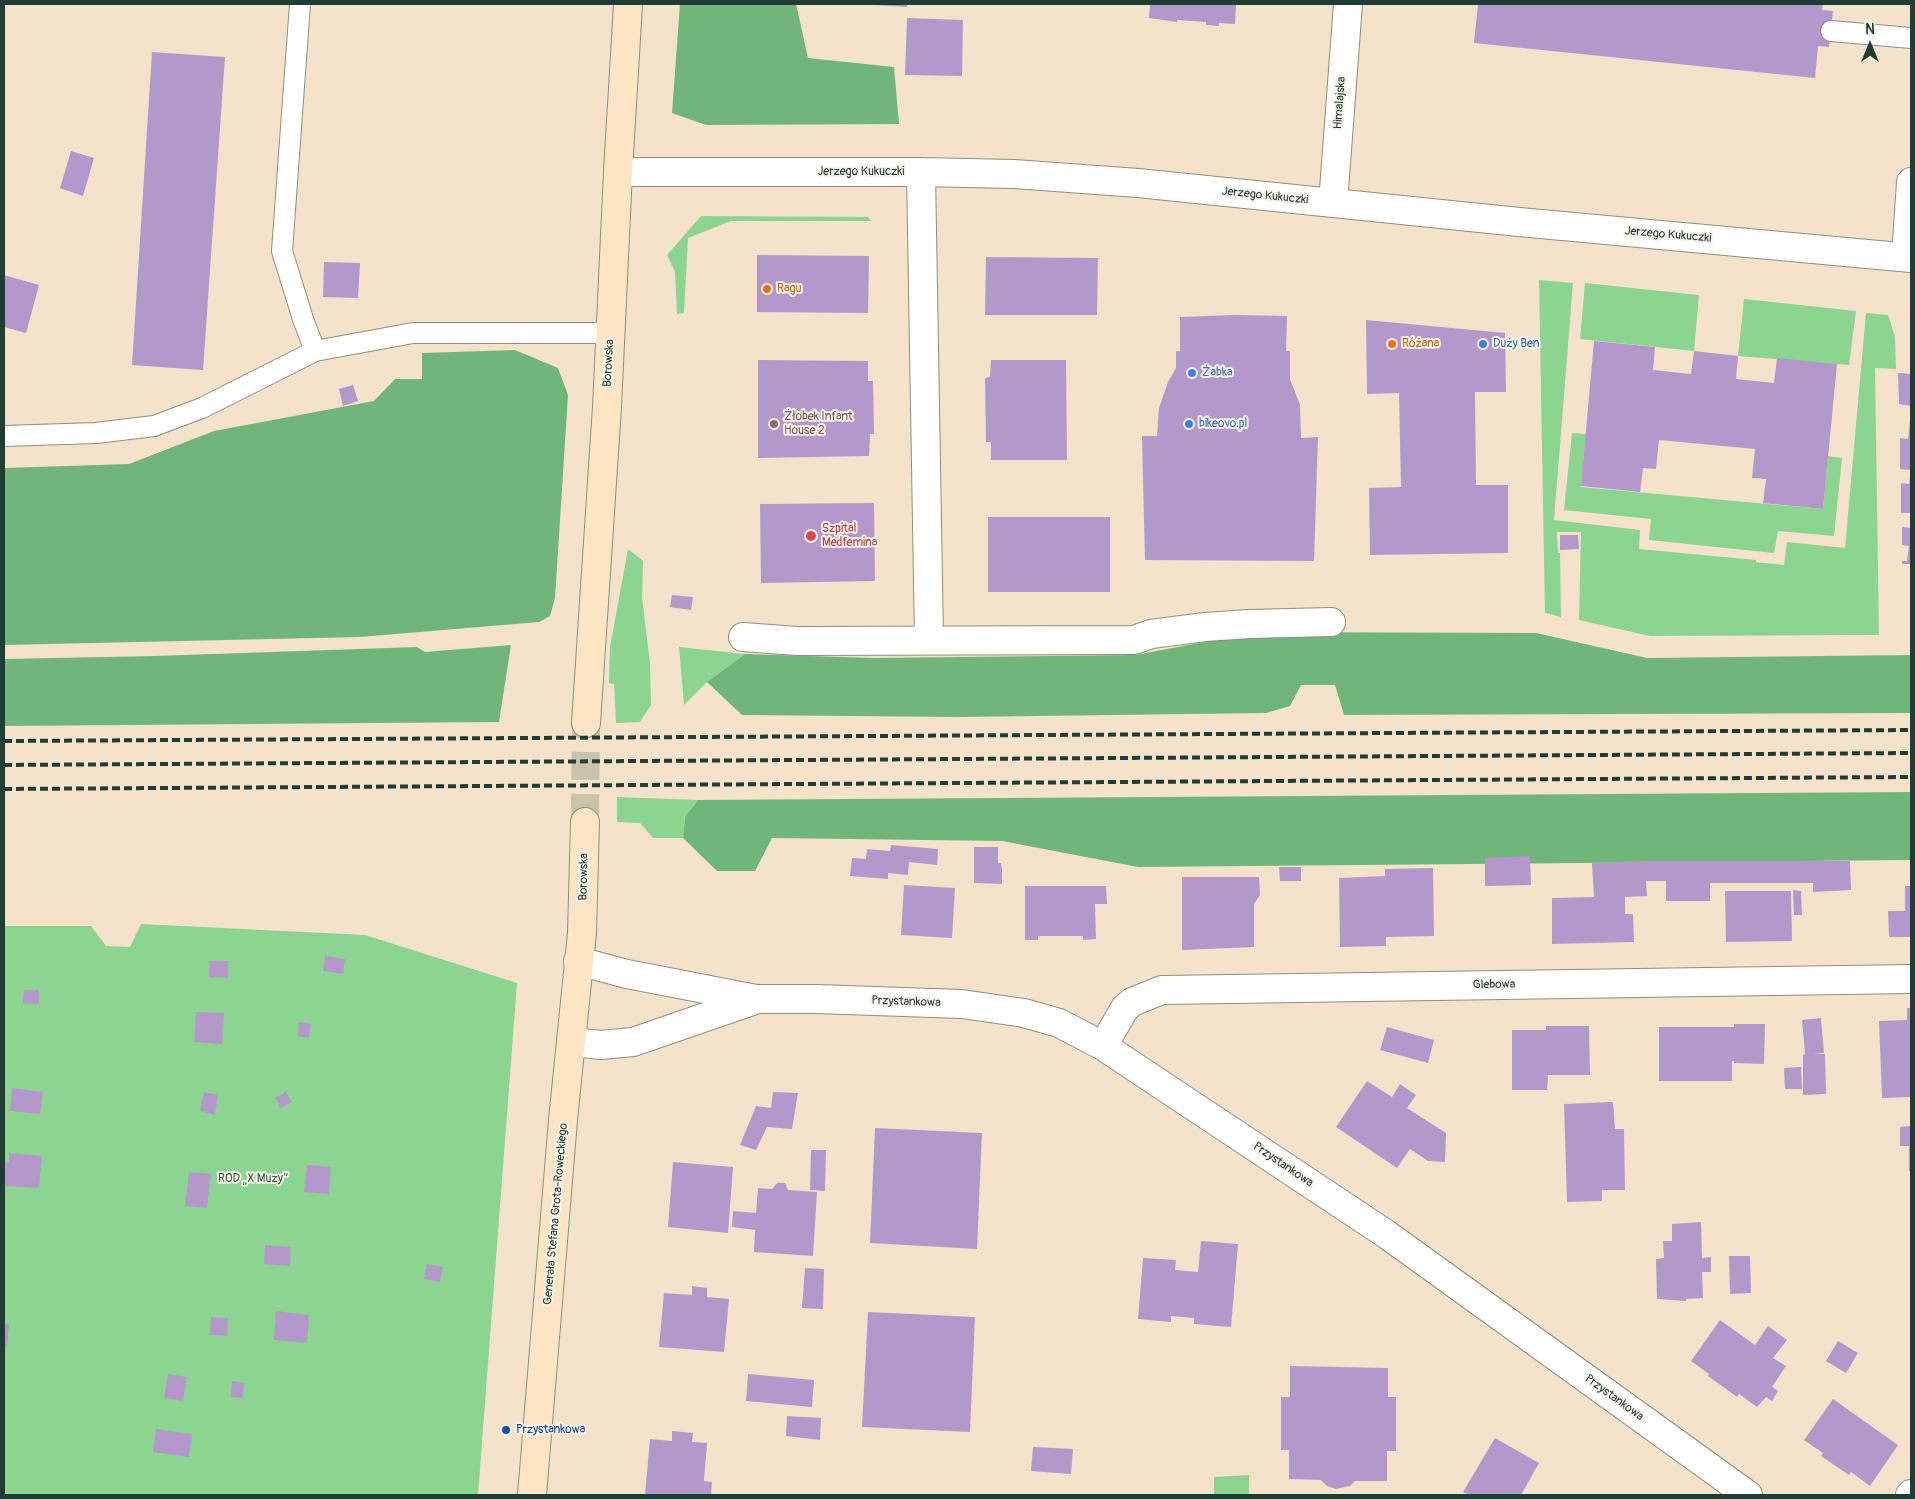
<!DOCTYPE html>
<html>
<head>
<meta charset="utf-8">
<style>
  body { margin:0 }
  #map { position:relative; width:1915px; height:1499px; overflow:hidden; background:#f4e3ca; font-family:Pangolin,sans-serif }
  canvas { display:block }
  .frame { position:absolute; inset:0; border:5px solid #1f3d34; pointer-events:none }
  .north { position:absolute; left:1845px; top:20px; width:50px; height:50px; -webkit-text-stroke:4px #f7f3e8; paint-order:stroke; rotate:0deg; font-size:14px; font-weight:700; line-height:20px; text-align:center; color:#1f3d34 }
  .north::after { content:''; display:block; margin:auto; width:18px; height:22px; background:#1f3d34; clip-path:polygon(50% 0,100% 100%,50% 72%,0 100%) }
</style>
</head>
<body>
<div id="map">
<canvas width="1915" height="1499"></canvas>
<div class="frame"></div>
<div class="north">N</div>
</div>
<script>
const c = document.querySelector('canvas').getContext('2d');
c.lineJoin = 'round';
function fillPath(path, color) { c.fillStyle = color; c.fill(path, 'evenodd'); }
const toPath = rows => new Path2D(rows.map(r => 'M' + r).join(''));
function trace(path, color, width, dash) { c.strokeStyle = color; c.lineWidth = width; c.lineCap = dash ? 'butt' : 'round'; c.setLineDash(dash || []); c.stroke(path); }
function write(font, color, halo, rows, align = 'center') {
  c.font = font + ' Pangolin,sans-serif'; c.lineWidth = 4; c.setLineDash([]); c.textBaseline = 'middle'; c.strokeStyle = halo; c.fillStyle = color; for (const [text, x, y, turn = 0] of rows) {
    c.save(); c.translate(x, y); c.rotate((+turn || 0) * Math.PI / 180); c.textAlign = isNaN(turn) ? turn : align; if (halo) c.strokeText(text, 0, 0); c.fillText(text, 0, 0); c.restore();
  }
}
const green = toPath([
  [701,216,868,217,871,221,731,221,688,238,684,313,677,314,675,272,667,255],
  [1539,280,1573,283,1554,520,1640,530,1639,549,1756,560,1756,562,1784,565,1787,542,1845,548,1866,313,1888,315,1895,337,1896,369,1875,368,1879,635,1650,636,1579,620,1581,532,1557,532,1558,553,1560,553,1561,617,1545,613],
  [1585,283,1699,295,1694,351,1580,339],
  [1744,299,1856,311,1849,365,1738,356],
  [1572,433,1586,434,1581,487,1823,509,1828,456,1842,458,1834,536,1778,531,1774,553,1649,540,1651,519,1564,510],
  [628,549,643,561,642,597,650,663,651,705,640,722,616,723,614,684,609,683,610,647],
  [679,647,745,654,707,682,684,705],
  [617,797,698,800,685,817,683,838,653,838,640,823,617,822],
  [141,924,365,935,517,983,478,1495,4,1495,4,926,91,926,106,946,130,947],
  [1249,1475,1249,1495,1214,1495,1214,1477]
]);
const forest = toPath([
  [680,4,796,4,808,58,894,67,899,124,706,125,672,113],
  [515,350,558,368,568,395,555,598,550,616,539,622,360,637,4,645,4,468,129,464,214,431,374,401,395,379,422,379,422,353],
  [1258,632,1536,633,1647,658,1911,655,1911,713,1344,715,1335,685,1301,685,1290,706,1266,713,958,717,742,715,707,682,745,654,874,658,1135,655],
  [511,645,499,722,4,726,4,659,155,656,417,647,425,652],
  [1911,792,1911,860,1138,867,1002,841,772,838,755,871,717,871,683,838,685,817,698,800]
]);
const building = toPath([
  [874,4,907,4,907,7,874,5],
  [1150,4,1236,4,1235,24,1219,23,1219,26,1206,25,1206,22,1177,20,1177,22,1149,18],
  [1478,4,1823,4,1822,10,1833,11,1829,47,1818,46,1815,78,1474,43],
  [907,18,963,20,962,76,905,75],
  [152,52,225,57,203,370,132,365],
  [71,151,94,158,83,196,60,188],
  [757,255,869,256,868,313,757,312],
  [986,257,1098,258,1097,315,985,315],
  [324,262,360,263,358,298,323,297],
  [4,275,39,285,26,333,4,327],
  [1234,315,1287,316,1286,351,1290,351,1290,379,1300,405,1301,438,1318,437,1314,561,1145,560,1142,436,1157,436,1159,408,1168,382,1176,368,1176,351,1180,351,1180,317],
  [1366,320,1505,333,1506,392,1475,392,1476,485,1508,485,1508,553,1370,555,1369,488,1401,487,1399,393,1367,394],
  [1594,341,1655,347,1653,370,1691,374,1694,351,1738,356,1736,379,1774,383,1777,358,1837,364,1823,509,1763,503,1766,479,1752,478,1755,449,1659,440,1656,469,1643,468,1640,492,1581,486],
  [758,360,868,361,868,381,873,381,874,431,874,434,870,434,869,456,758,458],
  [991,360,1066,360,1067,460,991,460,991,442,986,442,985,378,990,377],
  [1898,373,1911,374,1911,406,1899,404],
  [353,385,358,401,343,406,339,389],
  [1910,420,1911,470,1900,469,1900,438,1908,439],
  [1910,478,1911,513,1901,513,1901,483,1909,484],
  [874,503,875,581,761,583,760,504],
  [988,517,1110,517,1110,592,988,592],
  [1902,527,1911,528,1911,564,1902,564,1902,561,1907,561,1909,546,1902,545],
  [1560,535,1578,535,1579,549,1560,550],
  [672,595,693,597,691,610,670,607],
  [891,845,938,849,937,865,909,862,908,875,888,873,888,879,850,876,852,858,866,859,867,849,890,851],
  [974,847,998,847,998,863,1001,863,1002,869,1002,884,974,883],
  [1530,856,1531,885,1485,886,1485,858],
  [1646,861,1850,861,1851,890,1813,892,1813,883,1710,883,1710,901,1666,901,1666,881,1646,881,1647,896,1625,897,1625,914,1633,914,1634,942,1552,944,1552,898,1594,897,1592,863],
  [1279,867,1301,867,1301,881,1280,881],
  [1433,868,1434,936,1386,937,1386,946,1340,947,1339,878,1385,876,1385,869],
  [1182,877,1259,877,1260,895,1254,904,1254,947,1182,950],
  [904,885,955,888,952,938,901,935],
  [1025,886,1106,886,1107,904,1095,904,1096,939,1083,940,1083,936,1038,936,1038,940,1025,940],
  [1905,886,1911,886,1911,937,1889,937,1888,911,1905,911],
  [1793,890,1801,891,1802,915,1794,915],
  [1725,891,1791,891,1792,941,1726,942],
  [325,956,345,959,343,974,323,971],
  [209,961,228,961,228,978,209,977],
  [24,990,39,990,39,1004,23,1004],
  [1907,1008,1911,1008,1911,1097,1882,1098,1879,1021,1907,1020],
  [196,1012,224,1013,222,1044,194,1042],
  [1821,1018,1824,1053,1813,1054,1825,1054,1826,1094,1803,1095,1803,1055,1805,1054,1802,1020],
  [299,1022,311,1024,309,1038,298,1036],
  [1734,1024,1765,1024,1764,1064,1734,1063,1734,1061,1732,1061,1732,1081,1659,1081,1659,1027,1734,1027],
  [1546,1026,1589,1026,1590,1075,1548,1075,1547,1090,1512,1090,1512,1030,1546,1030],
  [1387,1027,1434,1040,1428,1063,1380,1050],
  [1801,1067,1802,1089,1785,1089,1784,1068],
  [1367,1081,1392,1097,1400,1084,1416,1095,1407,1108,1446,1133,1445,1162,1428,1161,1410,1149,1397,1168,1336,1127],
  [12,1088,43,1092,40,1114,10,1111],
  [204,1092,218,1095,215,1115,200,1111],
  [286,1092,292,1102,281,1108,275,1098],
  [773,1092,798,1093,792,1129,767,1127,756,1150,740,1145,756,1106,771,1108],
  [1613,1102,1615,1129,1624,1129,1625,1190,1602,1190,1602,1201,1567,1202,1564,1104],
  [1911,1126,1911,1171,1909,1171,1909,1146,1900,1146,1900,1127],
  [875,1128,982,1133,977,1249,870,1243],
  [811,1150,826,1150,825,1191,810,1190],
  [9,1153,42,1156,39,1188,4,1186,4,1162,9,1162],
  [673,1162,733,1167,728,1233,668,1227],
  [307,1165,331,1167,329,1194,304,1192],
  [189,1172,211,1174,207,1208,185,1206],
  [777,1183,785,1183,788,1190,817,1192,813,1256,754,1252,755,1230,732,1227,733,1211,756,1213,758,1188,772,1189],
  [1701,1222,1702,1258,1711,1257,1711,1272,1702,1272,1703,1298,1686,1299,1686,1301,1657,1299,1656,1259,1664,1258,1663,1241,1672,1241,1672,1224],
  [1201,1241,1238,1244,1231,1327,1194,1324,1194,1318,1171,1316,1171,1322,1138,1319,1143,1258,1176,1260,1175,1270,1198,1272],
  [265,1245,291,1247,290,1266,264,1264],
  [1729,1256,1750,1256,1751,1293,1730,1294],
  [427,1264,443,1267,440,1282,424,1279],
  [805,1268,824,1269,823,1309,802,1308],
  [692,1286,707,1288,707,1297,729,1299,724,1352,659,1347,664,1293,692,1295],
  [276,1311,309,1315,307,1343,274,1340],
  [868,1312,975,1317,970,1432,862,1427],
  [211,1317,228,1318,227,1336,210,1335],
  [1720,1320,1755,1345,1768,1326,1787,1340,1773,1358,1786,1366,1772,1387,1778,1391,1772,1401,1766,1397,1757,1407,1739,1394,1737,1397,1708,1376,1709,1374,1691,1361],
  [4,1324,9,1324,7,1347,4,1346],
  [1838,1341,1858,1353,1846,1373,1826,1361],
  [1290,1366,1388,1368,1388,1397,1396,1397,1396,1451,1387,1451,1387,1481,1355,1481,1350,1486,1336,1489,1327,1486,1321,1480,1289,1479,1289,1450,1281,1450,1281,1397,1290,1397],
  [168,1374,187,1377,183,1401,164,1398],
  [748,1374,814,1380,812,1407,746,1401],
  [232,1381,244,1383,243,1398,231,1397],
  [1833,1399,1898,1445,1870,1486,1851,1472,1849,1475,1821,1456,1823,1453,1804,1440],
  [787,1416,821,1418,820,1440,786,1436],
  [156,1429,192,1434,189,1457,153,1452],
  [672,1431,693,1433,692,1442,707,1443,704,1481,712,1482,711,1495,645,1495,650,1439,672,1441],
  [1495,1438,1539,1463,1521,1495,1469,1495,1463,1492],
  [1033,1447,1073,1449,1071,1474,1031,1471]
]);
const secondaryTunnel = toPath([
  [585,822,586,723]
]);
const lane = toPath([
  [300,4,282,251,303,319,315,351],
  [1831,31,1911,38],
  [4,436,96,433,154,426,202,408,315,351,413,333,611,333]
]);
const street = toPath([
  [618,172,921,172,1014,174,1138,183,1519,222,1911,258],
  [921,172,929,640],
  [1333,203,1348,4],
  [1906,257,1911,182],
  [743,637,797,641,1134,640,1151,634,1205,627,1249,624,1331,622],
  [578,961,627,974,756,999,816,999,962,1004,1024,1013,1059,1023,1103,1046,1386,1234,1748,1495],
  [572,1042,601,1045,633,1042,755,1000],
  [1103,1046,1125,1008,1132,1002,1162,990,1911,979],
  [1910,1495,1911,1494]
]);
const secondary = toPath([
  [586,723,607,407,618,172,628,4],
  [532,1495,563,1120,582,933,585,822]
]);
const rail = toPath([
  [4,741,1911,730],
  [4,765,1911,753],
  [4,789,1911,777]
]);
const markers = [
  [767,289,5,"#e8710a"],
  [1392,344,5,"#e8710a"],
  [1483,344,5,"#3f7fe0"],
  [1192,373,5,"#3f7fe0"],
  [774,424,5,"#8d6e63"],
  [1189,424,5,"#3f7fe0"],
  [811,536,6,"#e0444e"],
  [506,1430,5,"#1a4fb4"]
];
const streetNames = [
  ["Himalajska",1340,103,-86],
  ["Jerzego Kukuczki",861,172],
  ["Jerzego Kukuczki",1265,196,6],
  ["Jerzego Kukuczki",1668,235,5],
  ["Borowska",609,363,-87],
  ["Borowska",584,877,-89],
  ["Glebowa",1494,985,-1],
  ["Przystankowa",906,1002,2],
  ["Przystankowa",1283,1165,34],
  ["Generała Stefana Grota-Roweckiego",556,1214,-85],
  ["Przystankowa",1614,1398,36]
];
const foodNames = [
  ["Ragu",777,289],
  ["Różana",1402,344]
];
const shopNames = [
  ["Duży Ben",1493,344],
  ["Żabka",1202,373],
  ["bikeovo.pl",1199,424]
];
const educationNames = [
  ["Żłobek Infant",784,417],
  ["House 2",784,431]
];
const healthNames = [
  ["Szpital",822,529],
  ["Medfemina",822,543]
];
const parkNames = [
  ["ROD „X Muzy”",253,1179]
];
const transitNames = [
  ["Przystankowa",516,1430]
];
fillPath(green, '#8bd591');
fillPath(forest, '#70b67b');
fillPath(building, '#b498cb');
trace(secondaryTunnel, '#c9c2ac', 28, [28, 14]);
trace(lane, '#8a907f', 22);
trace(street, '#8a907f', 30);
trace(secondary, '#8a907f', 30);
trace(lane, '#fff', 20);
trace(street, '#fff', 28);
trace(secondary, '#fce5c4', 28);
trace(rail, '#1f3d34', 4, [8, 4]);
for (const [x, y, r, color] of markers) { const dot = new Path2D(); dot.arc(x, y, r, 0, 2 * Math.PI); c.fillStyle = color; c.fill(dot); trace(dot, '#f7f3e8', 2); }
write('12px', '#1f3d34', '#f7f3e8', streetNames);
write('12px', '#c56008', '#f7f3e8', foodNames, 'left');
write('12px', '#366cbe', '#f7f3e8', shopNames, 'left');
write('12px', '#785e54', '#f7f3e8', educationNames, 'left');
write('12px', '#be3a42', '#f7f3e8', healthNames, 'left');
write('12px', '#355b47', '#f7f3e8', parkNames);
write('12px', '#164399', '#f7f3e8', transitNames, 'left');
</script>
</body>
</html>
